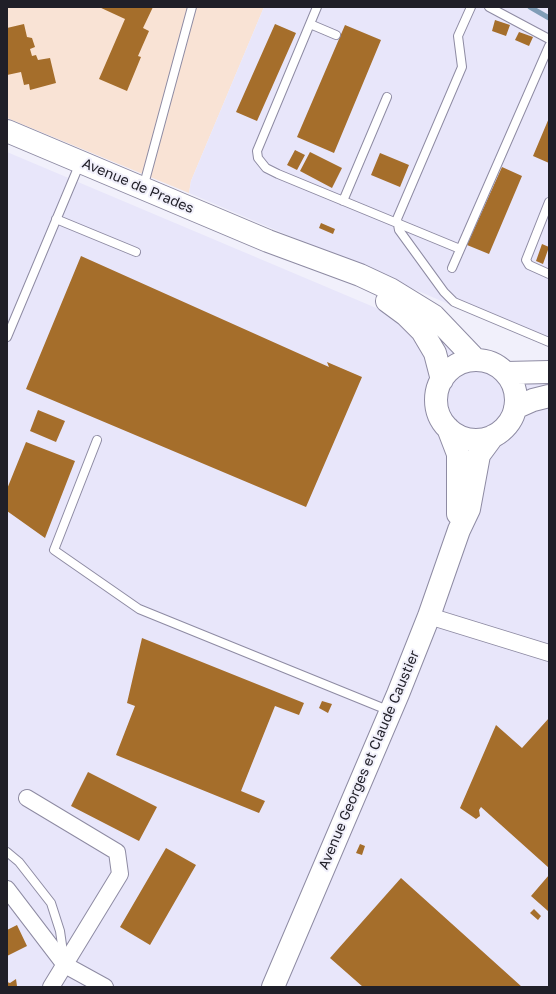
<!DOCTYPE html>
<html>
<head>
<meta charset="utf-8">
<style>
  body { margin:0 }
  #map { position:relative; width:556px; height:994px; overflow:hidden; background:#f1f0fb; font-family:"Golos Text",sans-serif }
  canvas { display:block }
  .frame { position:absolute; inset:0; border:8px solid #201f28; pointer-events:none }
</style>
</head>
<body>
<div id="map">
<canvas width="556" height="994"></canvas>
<div class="frame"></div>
</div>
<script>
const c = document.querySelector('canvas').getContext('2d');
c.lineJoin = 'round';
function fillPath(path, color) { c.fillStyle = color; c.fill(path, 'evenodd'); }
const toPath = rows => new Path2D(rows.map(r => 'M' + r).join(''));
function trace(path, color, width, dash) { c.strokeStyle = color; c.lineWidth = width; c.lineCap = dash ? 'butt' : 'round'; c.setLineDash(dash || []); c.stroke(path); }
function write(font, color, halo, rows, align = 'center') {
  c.font = font + ' "Golos Text",sans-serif'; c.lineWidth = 4; c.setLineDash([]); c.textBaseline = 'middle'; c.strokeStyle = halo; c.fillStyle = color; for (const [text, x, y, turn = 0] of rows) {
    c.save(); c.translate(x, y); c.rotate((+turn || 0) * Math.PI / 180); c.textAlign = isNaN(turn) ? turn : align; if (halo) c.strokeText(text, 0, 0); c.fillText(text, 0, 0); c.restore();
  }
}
const commercial = toPath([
  [7,7,264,7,191,181,189,193,7,118]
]);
const built = toPath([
  [264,7,549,7,549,347,189,193,191,181],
  [7,152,549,381,549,987,7,987]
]);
const stream = toPath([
  [530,7,549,18]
]);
const building = toPath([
  [99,7,153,7,143,28,149,31,138,56,141,57,127,91,99,79,125,19],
  [495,20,510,25,506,36,492,31],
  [24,24,27,37,32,38,35,47,30,49,32,56,36,55,38,60,50,58,56,83,30,90,29,84,24,85,21,72,7,75,7,28],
  [275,24,296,33,257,121,236,112],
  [345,25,381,40,334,153,297,137],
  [519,32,533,37,529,46,515,40],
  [549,118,549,163,533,156],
  [295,150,305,155,297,170,287,165],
  [310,152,342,168,332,188,300,171],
  [380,153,409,165,400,187,371,175],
  [502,167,522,176,489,254,467,245],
  [321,223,335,229,333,234,319,228],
  [542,244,549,247,543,264,536,261],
  [81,256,329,367,327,362,362,377,306,507,26,389],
  [38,410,65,421,56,442,30,431],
  [26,442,75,461,45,538,7,511,7,489],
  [142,638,304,703,299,715,275,706,241,791,265,801,259,813,116,755,135,706,127,703],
  [322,701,332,704,328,713,319,708],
  [549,718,549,868,481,807,479,810,480,816,476,819,460,808,496,725,522,748],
  [88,772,157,807,139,841,71,806],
  [360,844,365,846,362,855,356,853],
  [166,848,196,865,150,945,120,927],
  [549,875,549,910,548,911,531,896],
  [401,878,522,987,363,987,330,958],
  [534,909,541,916,538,920,530,913],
  [17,925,27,946,7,956,7,930],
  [16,979,17,986,7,987,7,982,10,983]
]);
const lane = toPath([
  [317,7,257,151,258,158,266,168,278,174,460,249],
  [471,7,458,36,462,67,397,219,399,230,444,292,454,302,549,342],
  [489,7,549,39],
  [310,24,336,35],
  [143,188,192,7],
  [343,201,387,97],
  [549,202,526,260,529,265,549,274],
  [56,219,136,252],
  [452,268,549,46],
  [7,337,80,163],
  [97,440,54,550,139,609,390,711],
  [7,852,19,862,51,903,60,931,64,959]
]);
const street = toPath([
  [429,616,549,653],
  [27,798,117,852,120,874,51,987],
  [7,889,65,965,105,987]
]);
const secondary = toPath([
  [7,131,268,241,360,275,390,289,434,316,476,360],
  [387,301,406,315,422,331,435,353,442,380],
  '436 400a40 40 0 1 1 80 0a40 40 0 1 1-80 0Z',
  [506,373,549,372],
  [515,408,533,400,549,396],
  [448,428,458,454,458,514],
  [273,987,398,694,429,616,459,530,469,509,479,455,493,436]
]);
const streetNames = [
  ["Avenue de Prades",138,186,23],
  ["Avenue Georges et Claude Caustier",369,760,-67]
];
fillPath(commercial, '#f9e3d5');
fillPath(built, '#e8e6fa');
trace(stream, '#809db7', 5);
fillPath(building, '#a56e2b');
trace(lane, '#8e8ba3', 10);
trace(street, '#8e8ba3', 18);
trace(secondary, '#8e8ba3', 24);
trace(lane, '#fff', 8);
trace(street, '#fff', 16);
trace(secondary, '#fff', 22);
write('14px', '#201f28', '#f1f0fb', streetNames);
</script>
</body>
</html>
